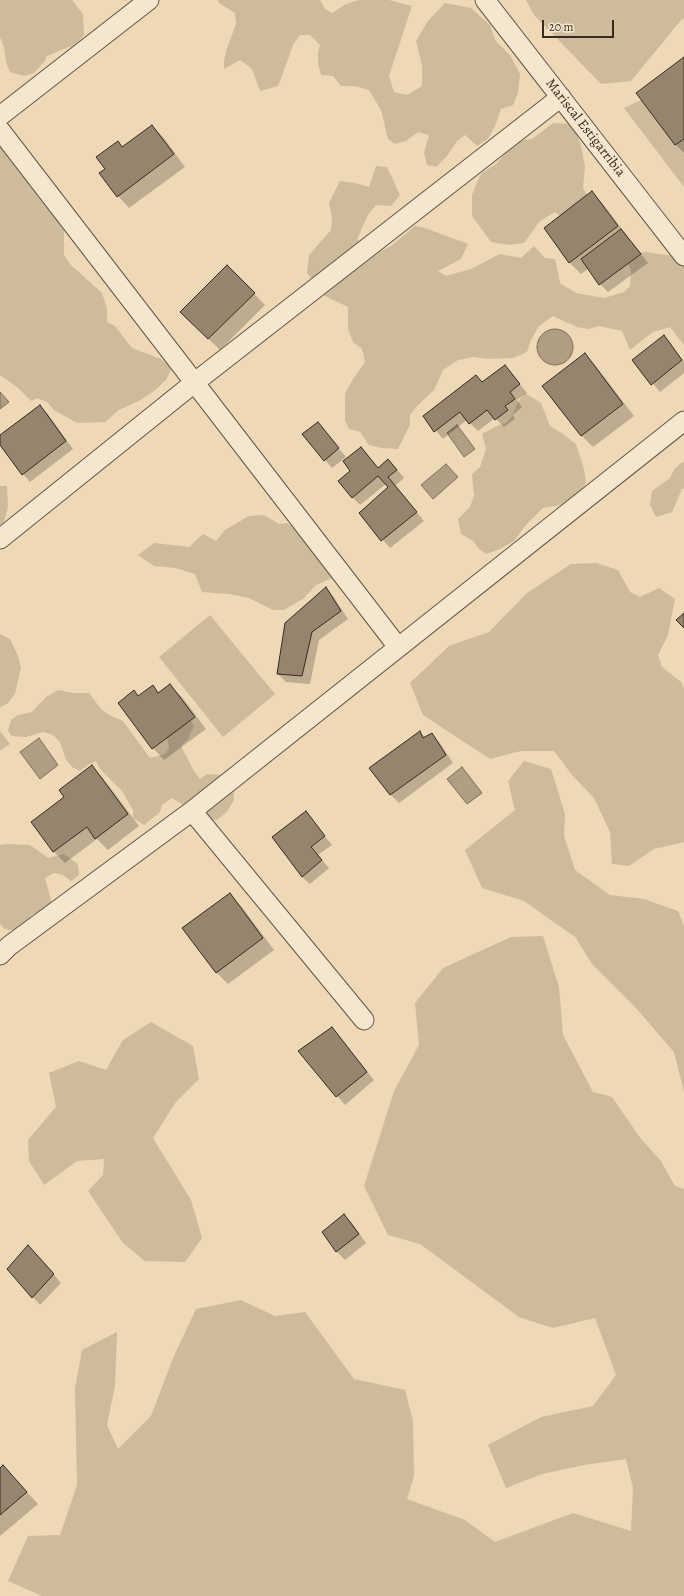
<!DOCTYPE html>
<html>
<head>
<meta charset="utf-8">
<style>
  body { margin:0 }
  #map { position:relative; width:684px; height:1596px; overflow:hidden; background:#eed8b5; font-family:Alegreya,serif }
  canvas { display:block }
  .scale { position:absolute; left:542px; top:20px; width:72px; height:18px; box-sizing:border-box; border:2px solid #342c21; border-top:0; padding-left:5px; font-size:12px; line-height:14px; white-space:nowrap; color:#342c21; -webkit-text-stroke:3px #f4e6cf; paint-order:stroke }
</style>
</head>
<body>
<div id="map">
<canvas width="684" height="1596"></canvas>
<div class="scale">20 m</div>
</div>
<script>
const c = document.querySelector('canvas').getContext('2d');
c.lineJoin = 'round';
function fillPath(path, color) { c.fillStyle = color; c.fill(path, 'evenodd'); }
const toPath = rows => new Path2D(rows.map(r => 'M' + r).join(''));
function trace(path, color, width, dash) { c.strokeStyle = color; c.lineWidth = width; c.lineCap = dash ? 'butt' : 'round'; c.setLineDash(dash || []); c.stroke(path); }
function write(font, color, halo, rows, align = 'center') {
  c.font = font + ' Alegreya,serif'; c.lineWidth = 4; c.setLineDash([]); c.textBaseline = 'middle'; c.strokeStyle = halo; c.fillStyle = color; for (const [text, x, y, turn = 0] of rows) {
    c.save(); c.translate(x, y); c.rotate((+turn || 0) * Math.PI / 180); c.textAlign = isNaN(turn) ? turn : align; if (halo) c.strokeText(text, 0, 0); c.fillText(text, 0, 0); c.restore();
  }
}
const green = toPath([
  [0,0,72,0,83,14,84,35,74,45,47,56,45,61,34,73,24,76,10,72,6,62,4,47,0,37],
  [218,0,320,0,325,9,332,13,346,4,359,0,389,0,412,6,389,76,394,92,407,95,422,86,422,66,416,41,428,21,445,3,471,8,490,25,495,40,510,55,520,74,518,93,513,105,501,109,495,126,488,139,477,146,465,135,457,141,447,156,436,167,427,165,424,153,429,135,418,132,406,141,395,144,388,139,381,110,369,90,355,86,341,86,333,76,321,75,318,64,318,52,320,45,310,35,300,35,294,43,278,86,260,91,252,69,240,60,224,69,224,60,227,48,236,24,235,13,219,3],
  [526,0,684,0,684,19,682,19,631,81,601,84,534,15],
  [656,93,684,115,684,187,624,108],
  [553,123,568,124,576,132,581,146,585,166,583,188,589,198,565,220,555,212,540,221,524,243,509,245,491,242,472,216,472,195,477,182,482,173,496,164,516,141,532,139],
  [0,143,61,218,64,232,64,255,70,264,102,293,107,308,107,322,115,326,132,348,161,359,172,368,166,380,154,391,139,401,119,410,105,422,77,423,54,410,47,402,37,398,31,401,18,388,0,375],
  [376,166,387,167,400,195,391,206,376,205,368,215,357,239,370,252,379,252,391,246,415,226,425,228,468,244,461,259,438,271,446,276,471,269,500,254,521,258,534,246,545,258,555,259,560,283,576,293,604,298,624,292,630,286,631,271,625,255,646,252,680,257,684,261,684,345,670,327,653,332,630,350,622,331,599,326,589,329,577,327,553,316,539,326,531,340,527,352,513,358,489,359,473,357,458,360,443,370,434,390,418,405,410,415,410,425,398,449,382,448,369,445,360,432,349,429,345,420,345,394,353,379,365,362,362,349,353,342,348,329,348,307,325,296,307,273,309,255,331,230,332,218,329,203,340,181,355,183,369,187],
  [525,393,541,403,550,426,563,434,576,444,584,469,586,483,579,494,570,500,561,505,543,508,525,526,514,541,500,549,486,554,478,548,473,541,461,534,458,519,470,507,474,496,472,474,480,467,486,449,482,434,499,425,506,423,512,416,518,402],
  [684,461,684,489,682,489,672,512,656,517,650,505,652,491,670,478,675,468],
  [0,486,7,486,8,507,4,522,0,525],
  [264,515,279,524,287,523,302,533,331,559,332,578,316,585,303,599,283,610,273,610,249,598,229,594,202,592,195,574,176,568,154,566,138,555,154,543,189,547,203,534,216,541,225,530,249,516],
  [597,563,618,570,630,592,640,597,659,588,675,599,668,635,658,655,662,667,681,682,684,688,684,842,654,849,629,866,612,864,610,832,594,798,572,775,554,751,521,751,490,759,423,715,410,683,449,646,489,632,527,593,571,564],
  [210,615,275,694,223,737,159,657],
  [0,634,10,639,18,656,21,667,15,694,7,704,0,707],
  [58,690,74,693,89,693,101,709,109,715,123,721,150,758,165,754,169,748,165,725,185,711,194,726,188,739,181,746,194,771,200,779,207,774,221,775,234,785,234,800,227,812,218,819,210,822,172,798,162,805,160,812,144,825,133,818,133,810,122,791,100,769,96,761,89,764,80,771,72,767,66,760,60,742,53,735,43,732,26,737,12,736,8,731,11,720,18,715,32,712,46,697],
  [0,731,10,744,0,751],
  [524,761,551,769,565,814,564,836,575,870,610,895,644,899,678,911,684,926,684,1092,674,1052,635,1007,592,964,575,937,524,901,482,888,465,850,515,810,508,781],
  [7,844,30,845,48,858,64,854,78,864,79,875,71,881,63,875,54,873,45,878,52,904,47,909,32,915,20,929,9,930,5,929,0,924,0,845],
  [543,936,559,987,563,1035,593,1092,612,1097,641,1139,661,1161,675,1186,684,1189,684,1596,42,1596,8,1581,28,1536,60,1535,77,1485,75,1388,82,1350,117,1332,115,1386,107,1425,118,1449,151,1416,173,1358,196,1309,241,1300,275,1316,305,1312,354,1379,405,1390,413,1421,414,1476,407,1499,465,1520,495,1542,573,1513,631,1531,633,1488,626,1459,584,1465,542,1474,506,1488,488,1445,541,1417,593,1406,616,1375,595,1318,553,1328,519,1317,420,1244,388,1235,364,1186,394,1091,419,1045,415,1003,443,968,511,937],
  [151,1022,193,1046,199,1079,176,1102,153,1138,191,1200,202,1238,185,1262,145,1261,123,1243,88,1191,103,1175,104,1159,77,1161,44,1185,29,1161,28,1140,56,1107,49,1073,79,1061,106,1070,123,1040]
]);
const water = toPath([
  '537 347a18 18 0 1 1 36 0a18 18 0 1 1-36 0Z',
  [0,392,9,402,0,409,0,392],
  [457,425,475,449,464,457,447,433,457,425],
  [446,464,458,477,433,499,421,485,446,464],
  [39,738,58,765,40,779,20,752,39,738],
  [462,767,482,793,467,804,447,779,462,767]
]);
const shadow = toPath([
  [684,58,684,153,676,145,638,93],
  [152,126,164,138,185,167,129,208,118,196,101,173,106,169,123,148],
  [592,192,603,204,648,263,608,292,600,284,589,268,581,274,569,262],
  [227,266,265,305,220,350,181,312],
  [664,336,671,344,684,362,684,373,660,392,633,360],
  [585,355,596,366,634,416,593,447,582,436],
  [505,366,527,393,517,400,522,407,513,415,515,419,504,427,495,418,478,431,467,420,443,439,424,416,483,383],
  [40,406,48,414,73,449,30,482,23,474,0,444,0,436],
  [317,423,346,457,332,468,325,460],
  [361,448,379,469,388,460,396,468,404,478,395,486,424,521,390,548,360,513,389,487,386,484,360,505,352,497,352,472],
  [326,588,333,596,348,619,319,640,310,684,286,682,278,674,286,624],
  [170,686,182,697,206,729,164,760,153,748,134,692,139,697,153,687,159,693],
  [420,732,426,738,432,735,440,743,453,763,399,803,391,795,371,768],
  [92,767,103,778,139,826,108,850,97,839,65,863,54,852,32,822,65,797],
  [305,812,332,845,318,855,329,868,310,884,302,877],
  [230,894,241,906,274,950,228,984,217,973,183,928],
  [332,1028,339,1036,374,1080,345,1105,299,1051],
  [344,1215,352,1223,366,1243,345,1260,337,1252,323,1232],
  [36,1254,61,1283,40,1305,33,1297],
  [3,1466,38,1504,0,1536,0,1469]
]);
const building = toPath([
  [684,57,684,139,675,145,636,93,684,57],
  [152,125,174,154,117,197,99,173,105,169,96,157,118,141,122,147,152,125],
  [592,191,618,226,569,263,544,228,592,191],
  [621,229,641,254,599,285,581,259,621,229],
  [227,265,255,293,208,339,180,312,227,265],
  [664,335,682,360,651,385,632,360,664,335],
  [585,353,623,404,581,436,542,386,585,353],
  [505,365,520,384,510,392,515,399,505,406,508,410,495,420,487,410,469,424,460,412,434,432,423,416,476,375,482,382,505,365],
  [40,405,66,441,22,475,0,445,0,435,40,405],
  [318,422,339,448,324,461,302,434,318,422],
  [361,447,378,468,388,459,397,470,388,477,417,512,381,541,359,513,388,487,378,476,352,498,338,481,350,471,343,461,361,447],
  [326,587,341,611,312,632,302,676,277,674,285,623,326,587],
  [684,613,684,628,676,620,684,613],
  [170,684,195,717,152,749,118,703,134,690,138,696,153,685,158,693,170,684],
  [420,731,423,738,432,733,446,755,390,795,369,768,420,731],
  [92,765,128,814,95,839,87,827,53,852,31,822,64,797,59,790,92,765],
  [306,811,325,836,311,847,322,860,302,877,272,837,306,811],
  [230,893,263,938,216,973,182,928,230,893],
  [332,1027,367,1072,336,1097,298,1051,332,1027],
  [344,1214,359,1234,336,1252,322,1232,344,1214],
  [28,1245,54,1274,32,1298,7,1269,28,1245],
  [3,1465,27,1492,0,1515,0,1468,3,1465]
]);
const minor = toPath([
  [485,0,684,256],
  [0,116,149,0],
  [0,130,398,647],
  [0,539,194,383,561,97],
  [192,811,364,1020],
  [0,955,9,946,192,811,684,421]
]);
const streetNames = [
  ["Mariscal Estigarribia",585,128,52]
];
fillPath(green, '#cebb9c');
fillPath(water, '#af9e83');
trace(water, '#7e705c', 1);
fillPath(shadow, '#0003');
fillPath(building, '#95856e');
trace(building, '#342c21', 1);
trace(minor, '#625746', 21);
trace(minor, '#f4e6cf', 19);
write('14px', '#342c21', '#f4e6cf', streetNames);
</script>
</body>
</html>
